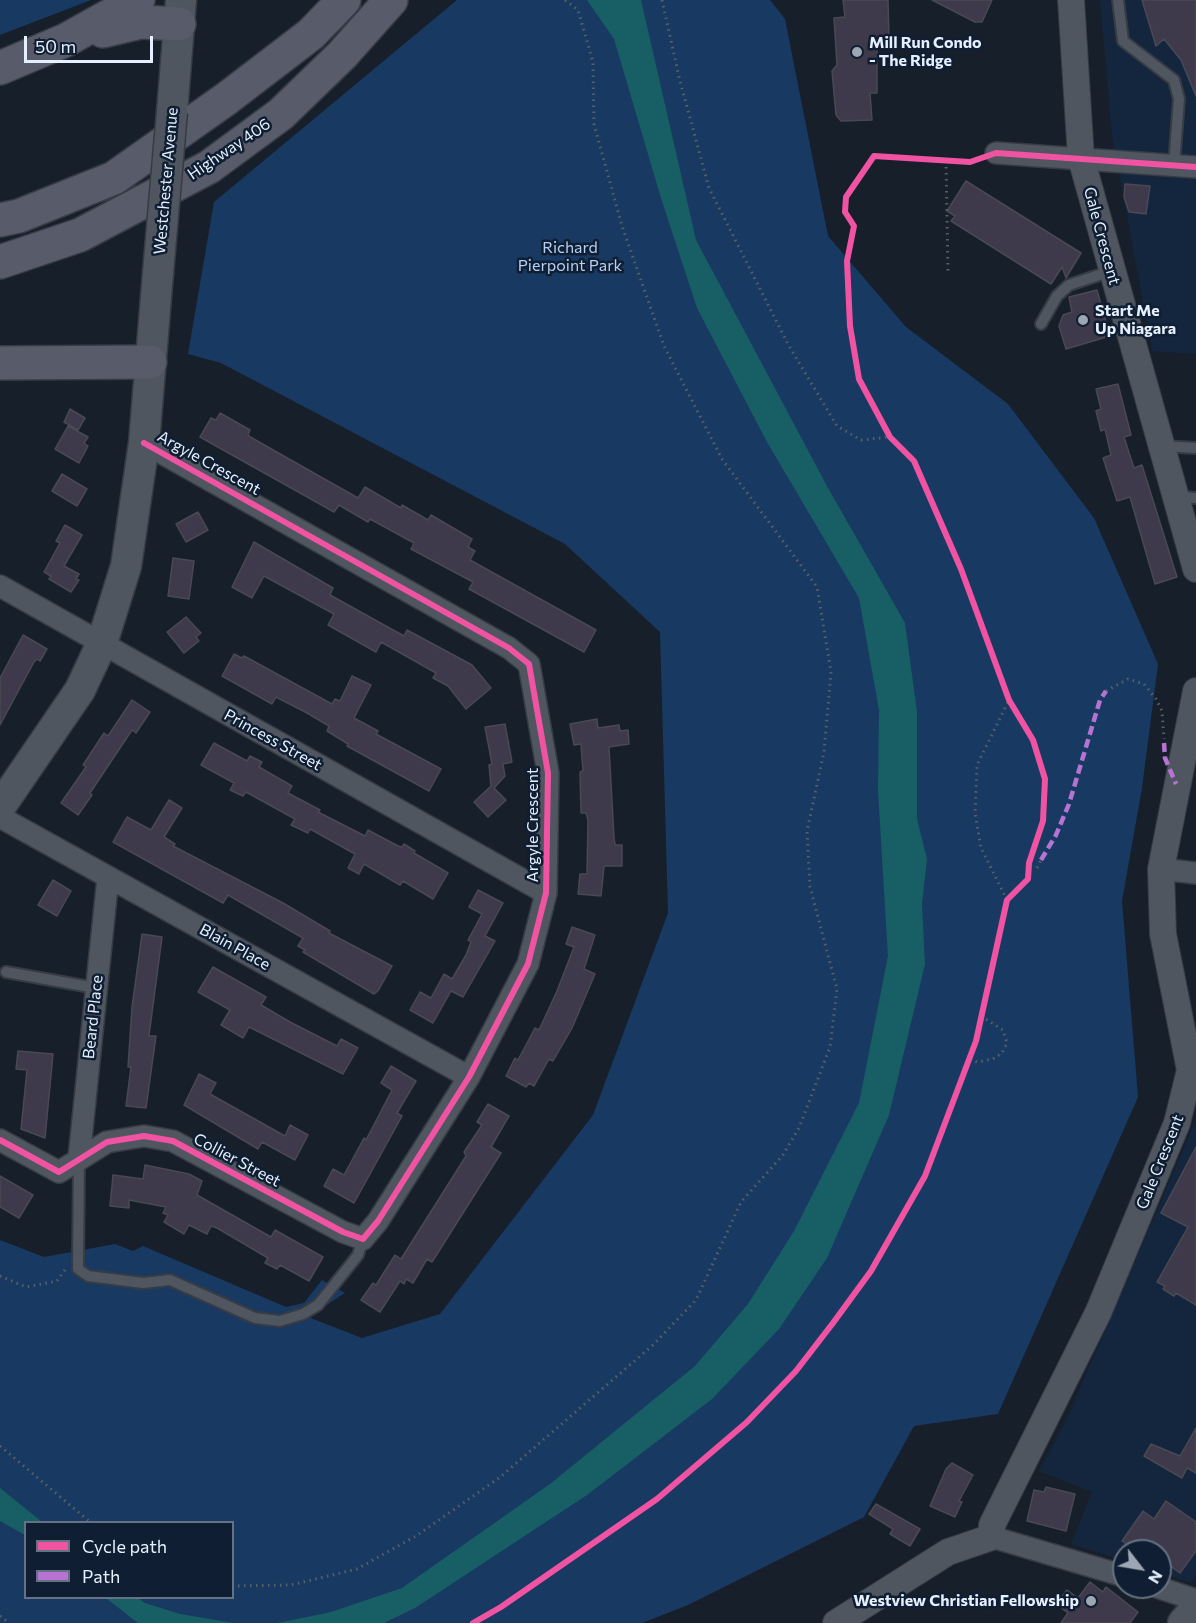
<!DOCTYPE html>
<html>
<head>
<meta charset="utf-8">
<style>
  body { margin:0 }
  #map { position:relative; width:1196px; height:1623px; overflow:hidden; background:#171f2a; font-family:Commissioner,sans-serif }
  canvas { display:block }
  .legend { position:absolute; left:24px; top:1521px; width:210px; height:78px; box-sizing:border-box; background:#0f1e32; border:2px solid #657283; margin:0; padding:8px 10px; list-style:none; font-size:18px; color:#e5effd }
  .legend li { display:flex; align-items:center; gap:12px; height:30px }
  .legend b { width:30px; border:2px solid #657283 }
  .north { position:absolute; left:1112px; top:1539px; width:60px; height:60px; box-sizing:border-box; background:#0f1e32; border:2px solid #657283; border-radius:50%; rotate:121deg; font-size:16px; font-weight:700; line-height:24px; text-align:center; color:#e5effd }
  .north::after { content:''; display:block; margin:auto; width:21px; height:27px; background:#9da6b3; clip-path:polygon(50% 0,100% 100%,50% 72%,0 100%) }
  .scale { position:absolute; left:24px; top:36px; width:129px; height:27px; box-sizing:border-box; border:3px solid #e5effd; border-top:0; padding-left:8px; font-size:18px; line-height:21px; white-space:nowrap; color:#e5effd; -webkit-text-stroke:4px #0f1e32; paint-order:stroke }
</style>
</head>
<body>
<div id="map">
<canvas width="1196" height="1623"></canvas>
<ul class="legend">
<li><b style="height:8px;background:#f153a3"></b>Cycle path</li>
<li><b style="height:8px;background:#b673d3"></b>Path</li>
</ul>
<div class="north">N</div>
<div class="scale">50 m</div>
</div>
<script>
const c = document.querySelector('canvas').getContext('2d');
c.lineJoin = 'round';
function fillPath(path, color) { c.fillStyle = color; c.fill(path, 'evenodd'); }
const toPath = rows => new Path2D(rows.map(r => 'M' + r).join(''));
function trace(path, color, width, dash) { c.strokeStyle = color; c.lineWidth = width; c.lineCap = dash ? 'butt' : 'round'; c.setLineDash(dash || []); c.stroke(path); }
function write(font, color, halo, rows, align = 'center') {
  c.font = font + ' Commissioner,sans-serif'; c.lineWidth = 5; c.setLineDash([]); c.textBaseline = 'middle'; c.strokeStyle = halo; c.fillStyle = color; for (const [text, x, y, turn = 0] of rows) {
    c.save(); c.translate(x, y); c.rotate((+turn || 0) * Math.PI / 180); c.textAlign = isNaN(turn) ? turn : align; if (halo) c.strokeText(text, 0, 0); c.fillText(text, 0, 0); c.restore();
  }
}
const built = toPath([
  [1100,0,1196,0,1196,354,1152,351,1112,135],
  [1196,1120,1196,1575,1191,1583,1160,1573,1160,1551,1124,1551,1124,1561,1071,1544,1092,1492,1039,1471,1067,1418]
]);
const green = toPath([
  [0,0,91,0,0,35],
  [457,0,770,0,785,19,828,236,906,327,1008,404,1094,518,1158,664,1142,788,1122,901,1138,1097,998,1414,914,1426,864,1517,688,1605,642,1623,0,1623,0,1240,44,1257,115,1244,133,1251,143,1246,286,1307,304,1303,322,1280,345,1293,308,1317,362,1338,440,1314,593,1115,668,913,660,632,565,544,221,363,188,354,214,202],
  [26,1522,232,1522,232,1598,26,1598]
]);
const water = toPath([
  [587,0,641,0,696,240,828,488,905,623,917,712,917,819,927,859,922,904,925,964,889,1115,827,1258,779,1329,712,1399,587,1495,415,1608,384,1623,278,1623,331,1612,402,1588,550,1484,695,1366,748,1304,794,1231,859,1103,888,956,878,791,879,710,859,598,767,442,697,308,661,198,614,39],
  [0,1488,42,1522,26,1522,25,1535,0,1521],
  [106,1598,138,1598,145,1603,180,1614,233,1623,138,1623]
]);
const building = toPath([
  [843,0,888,0,889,39,877,39,877,93,870,93,872,120,841,121,836,115,832,71,837,65,834,18,845,17,843,0],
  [932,0,992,0,982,22,975,22,932,0],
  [1142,0,1196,0,1196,96,1181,60,1164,39,1156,46,1142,0],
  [966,181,1081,253,1066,278,1062,267,1051,284,951,221,955,216,947,211,966,181],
  [1125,184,1150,186,1146,214,1129,212,1124,197,1125,184],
  [1097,290,1110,336,1066,349,1059,326,1063,315,1072,312,1069,297,1097,290],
  [1118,384,1131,435,1124,437,1134,468,1142,465,1177,577,1155,584,1130,497,1117,501,1103,458,1111,455,1105,429,1101,431,1096,411,1101,409,1096,389,1118,384],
  [70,409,85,418,78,430,64,422,70,409],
  [220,413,250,430,248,435,252,438,358,498,365,487,401,508,402,505,428,520,431,515,472,539,468,547,475,551,470,560,596,630,584,652,469,589,473,582,411,549,414,543,370,519,368,522,339,505,334,512,200,437,211,418,216,420,220,413],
  [68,426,88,437,84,443,88,446,79,463,55,449,68,426],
  [62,474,87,489,77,506,52,491,62,474],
  [198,512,208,530,186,542,176,524,198,512],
  [65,525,82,535,64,566,79,574,76,579,79,580,71,592,49,579,51,576,44,572,60,543,56,541,65,525],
  [254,542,333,588,330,595,404,636,407,630,472,665,491,688,466,709,448,686,433,678,436,673,381,642,376,652,328,625,334,614,264,576,252,598,232,587,254,542],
  [173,558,194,561,189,599,168,596,173,558],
  [186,617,201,633,196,637,199,641,184,653,167,632,186,617],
  [23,635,47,649,40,661,37,659,34,662,0,725,0,678,23,635],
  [234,654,242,658,244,656,332,704,335,699,340,701,352,676,371,685,354,718,378,731,376,734,441,769,429,791,347,746,348,744,327,731,329,726,307,713,276,697,272,704,222,676,234,654],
  [132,700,150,712,136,733,132,730,90,793,92,795,78,815,61,803,86,767,83,765,104,733,108,736,132,700],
  [597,719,598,728,619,725,620,731,628,730,629,744,609,747,614,837,615,845,622,845,622,866,604,866,601,896,578,894,580,874,587,874,588,820,586,813,581,813,580,772,583,771,581,744,574,745,570,724,597,719],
  [505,724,512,762,503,764,505,776,494,788,506,800,488,817,474,802,491,786,489,765,492,764,485,727,505,724],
  [214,743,247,761,250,756,262,762,259,767,292,786,288,793,320,810,318,812,365,836,368,830,398,846,402,847,404,844,415,851,414,853,448,873,433,899,403,881,400,885,364,864,359,874,348,868,355,854,310,829,308,833,291,825,295,819,246,792,243,796,230,790,234,783,201,765,214,743],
  [169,800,182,808,164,837,175,844,173,846,283,903,330,931,329,933,392,966,378,991,374,994,303,952,305,950,298,946,303,938,228,895,223,903,113,842,127,817,151,830,169,800],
  [53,880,71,891,57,916,38,905,53,880],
  [478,890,503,903,485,936,495,941,463,997,451,991,433,1023,410,1010,420,992,431,998,444,974,452,979,466,955,471,942,468,940,482,914,469,907,478,890],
  [572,927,595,935,584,969,595,974,572,1028,553,1061,549,1059,534,1086,529,1083,526,1087,506,1076,515,1058,518,1060,535,1028,539,1030,557,991,574,947,566,944,572,927],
  [142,934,162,937,149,1036,156,1036,146,1108,126,1106,131,1067,128,1067,132,1007,142,934],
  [213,967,266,997,261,1005,290,1022,337,1046,341,1039,358,1048,343,1074,249,1027,243,1038,221,1025,230,1010,198,992,213,967],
  [18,1051,53,1054,45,1138,21,1129,27,1070,16,1069,18,1051],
  [391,1066,416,1081,397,1113,402,1116,354,1203,324,1186,333,1169,344,1175,364,1138,366,1140,392,1090,381,1083,391,1066],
  [199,1074,216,1083,210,1094,285,1136,290,1125,308,1135,295,1160,262,1142,258,1149,184,1105,199,1074],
  [488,1104,509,1116,491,1147,501,1153,432,1262,427,1259,413,1283,406,1279,404,1284,400,1281,380,1312,361,1300,373,1283,376,1285,395,1255,401,1259,466,1156,464,1152,482,1125,477,1122,488,1104],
  [1196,1147,1196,1305,1176,1293,1174,1296,1163,1289,1165,1286,1157,1282,1188,1227,1161,1213,1196,1147],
  [145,1165,189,1174,202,1181,197,1195,271,1237,275,1230,323,1257,309,1281,280,1265,277,1269,265,1263,268,1258,217,1228,211,1226,207,1234,189,1225,184,1234,164,1222,168,1215,163,1213,166,1207,129,1200,129,1208,110,1206,113,1175,143,1179,145,1165],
  [0,1176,33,1195,19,1218,0,1207,0,1176],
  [1196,1428,1196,1473,1187,1468,1182,1478,1144,1456,1151,1444,1180,1456,1196,1428],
  [952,1463,973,1475,959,1501,962,1502,955,1517,930,1506,946,1469,952,1463],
  [1046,1487,1075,1494,1066,1531,1027,1521,1034,1490,1044,1492,1046,1487],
  [1166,1501,1196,1522,1196,1551,1180,1573,1160,1559,1160,1551,1137,1551,1122,1541,1143,1511,1154,1519,1166,1501],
  [876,1504,920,1529,910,1546,890,1534,893,1529,869,1514,876,1504],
  [1090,1582,1103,1592,1106,1587,1138,1612,1130,1623,1061,1623,1068,1613,1056,1604,1067,1590,1078,1598,1090,1582]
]);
const path = toPath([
  [662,0,680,81,709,188,789,346,837,426,861,440,890,437],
  [946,161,948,273],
  [1106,691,1128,679,1144,684,1156,699,1162,711,1164,739],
  [1037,868,1041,860],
  [1007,900,981,848,975,813,977,765,1009,700],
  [970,1059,977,1062,993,1059,1002,1053,1007,1043,1003,1030,981,1016],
  [0,1276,26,1287,57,1281,65,1270],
  [0,1446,90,1522],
  [232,1586,291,1585,357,1569,416,1536,499,1478,653,1345,696,1300,741,1202,783,1155,799,1128,830,1047,837,989,810,887,807,831,824,752,831,672,817,587,722,459,664,346,622,226,594,124,593,62,578,10,565,0],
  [0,1616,9,1623],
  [473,1623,501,1607,657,1499,747,1422,796,1371,871,1271,925,1176,976,1041,1007,900,1028,879,1029,863,1043,821,1045,779,1033,740,1009,700,961,569,914,461,890,437,859,379,850,326,847,261,854,226,845,212,846,197,874,156,970,162,979,159]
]);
const service = toPath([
  [1118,0,1123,41,1174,80,1179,99,1174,165],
  [1041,324,1057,296,1069,285,1111,271],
  [1161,446,1196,448],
  [1175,496,1196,498],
  [6,972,96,988],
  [79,1158,78,1269,88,1276,143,1283,170,1280,255,1318,280,1321,303,1314,318,1305,358,1255,363,1239]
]);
const minor = toPath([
  [996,153,1196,167],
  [0,586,546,893],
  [0,817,469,1077],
  [1161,869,1196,873],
  [0,1140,59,1172,107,1142,144,1136,173,1141,343,1232,363,1239,378,1221,469,1077,528,964,546,893,548,773,529,664,509,648,144,443],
  [79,1158,108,877],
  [992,1537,1124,1576],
  [1157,1587,1196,1600]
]);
const tertiary = toPath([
  [1071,0,1081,158,1196,569],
  [836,1623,948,1552,992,1537,992,1525,1098,1313,1177,1123,1190,1070,1163,934,1161,869,1196,691]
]);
const secondary = toPath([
  [172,112,181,0],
  [0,807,80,690,102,643,126,566,144,443,158,273],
  [1183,1623,1196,1608]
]);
const motorway = toPath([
  [103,31,141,22,179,24],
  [0,68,66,40,138,0],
  [0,220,19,216,114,178,226,99,311,34,344,0],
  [0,262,80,235,209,167,281,114,342,55,391,0],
  [0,363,150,362]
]);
const secondaryBridge = toPath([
  [158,273,172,112]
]);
const quiet = toPath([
  [1164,743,1165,758,1176,784],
  [1041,860,1056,835,1069,804,1100,700,1106,691]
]);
const cycleway = toPath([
  [0,1140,59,1172,107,1142,144,1136,173,1141,343,1232,363,1239,378,1221,469,1077,528,964,546,893,548,773,529,664,509,648,144,443],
  [473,1623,501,1607,657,1499,747,1422,796,1371,833,1323,871,1271,925,1176,976,1041,1007,900,1028,879,1029,863,1043,821,1045,779,1033,740,1009,700,961,569,914,461,890,437,859,379,850,326,847,261,854,226,845,212,846,197,874,156,970,162,996,153,1196,167]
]);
const markers = [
  [857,52,6,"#9da6b3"],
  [1083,320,6,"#9da6b3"],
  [1091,1601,6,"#9da6b3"]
];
const poiNames = [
  ["Mill Run Condo",869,43],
  ["- The Ridge",869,61],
  ["Start Me",1095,311],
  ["Up Niagara",1095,329],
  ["Westview Christian Fellowship",1079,1601,"right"]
];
const streetNames = [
  ["Highway 406",229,149,-34],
  ["Westchester Avenue",166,181,-85],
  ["Gale Crescent",1102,236,75],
  ["Argyle Crescent",209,463,29],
  ["Princess Street",273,740,29],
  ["Argyle Crescent",533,825,-90],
  ["Blain Place",235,947,29],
  ["Beard Place",93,1017,-84],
  ["Collier Street",237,1160,28],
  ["Gale Crescent",1160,1162,-68]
];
const parkNames = [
  ["Richard",570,248],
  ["Pierpoint Park",570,266]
];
fillPath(built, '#14263d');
fillPath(green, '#183a62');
fillPath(water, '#175f65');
fillPath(building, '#3f3a4b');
trace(building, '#484953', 1.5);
trace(service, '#363b44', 14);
trace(minor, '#363b44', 24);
trace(tertiary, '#363b44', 28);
trace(secondary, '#363b44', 33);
trace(motorway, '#363b44', 36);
trace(path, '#586067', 3, [1.5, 4.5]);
trace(service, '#4f565f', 10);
trace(minor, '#4f565f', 21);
trace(tertiary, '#4f565f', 26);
trace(secondary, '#4f565f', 30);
trace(motorway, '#585b6a', 33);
trace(secondaryBridge, '#363b44', 33, []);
trace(secondaryBridge, '#4f565f', 30);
trace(quiet, '#b673d3', 4.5, [9, 4.5]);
trace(cycleway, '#f153a3', 6);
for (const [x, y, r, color] of markers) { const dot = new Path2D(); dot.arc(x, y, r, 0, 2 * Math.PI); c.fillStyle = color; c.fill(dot); trace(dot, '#0f1e32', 2); }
write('bold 16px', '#e5effd', '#0f1e32', poiNames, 'left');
write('16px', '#e5effd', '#0f1e32', streetNames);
write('16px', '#b4d0f5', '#0f1e32', parkNames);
</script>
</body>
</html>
